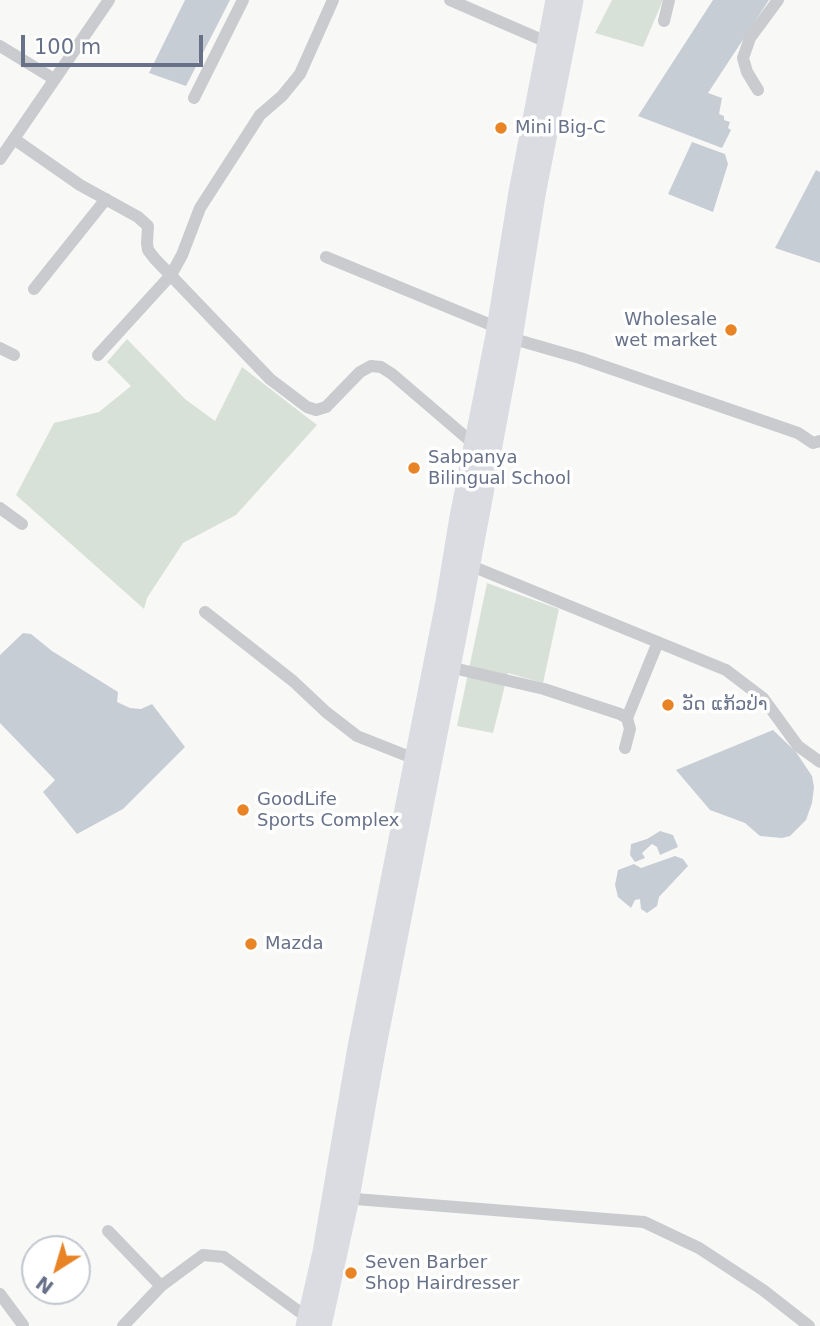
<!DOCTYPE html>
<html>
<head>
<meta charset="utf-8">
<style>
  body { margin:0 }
  #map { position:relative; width:820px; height:1326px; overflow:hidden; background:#f8f9f6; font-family:"DejaVu Sans",sans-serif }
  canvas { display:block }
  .north { position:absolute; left:21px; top:1235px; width:70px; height:70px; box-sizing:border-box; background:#fff; border:2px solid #c2c6cf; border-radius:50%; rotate:217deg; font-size:19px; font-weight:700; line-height:28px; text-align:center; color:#677188 }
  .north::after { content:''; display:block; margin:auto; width:24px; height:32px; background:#e98426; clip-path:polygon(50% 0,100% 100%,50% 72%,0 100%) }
  .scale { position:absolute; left:21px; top:35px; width:182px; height:32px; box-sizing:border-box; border:4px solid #677188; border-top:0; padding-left:9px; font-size:21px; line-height:24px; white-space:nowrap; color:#677188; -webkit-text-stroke:5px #fff; paint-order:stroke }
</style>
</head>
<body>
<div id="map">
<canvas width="820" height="1326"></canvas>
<div class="north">N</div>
<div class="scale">100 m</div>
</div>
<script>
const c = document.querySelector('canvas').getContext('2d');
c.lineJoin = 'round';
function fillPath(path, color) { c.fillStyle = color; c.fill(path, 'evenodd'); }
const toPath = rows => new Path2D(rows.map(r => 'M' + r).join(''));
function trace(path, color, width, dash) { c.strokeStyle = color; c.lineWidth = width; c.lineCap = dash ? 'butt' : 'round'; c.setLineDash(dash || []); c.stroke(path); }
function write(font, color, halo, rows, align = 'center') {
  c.font = font + ' "DejaVu Sans","Noto Sans Lao",sans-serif'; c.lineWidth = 7; c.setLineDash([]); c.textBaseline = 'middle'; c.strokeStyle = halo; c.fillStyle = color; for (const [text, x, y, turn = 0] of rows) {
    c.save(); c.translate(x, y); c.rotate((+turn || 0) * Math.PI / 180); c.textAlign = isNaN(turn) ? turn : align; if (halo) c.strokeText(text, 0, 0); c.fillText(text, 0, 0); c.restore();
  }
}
const green = toPath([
  [612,0,663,0,643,47,595,33],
  [127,339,185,399,215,421,242,367,317,425,236,515,183,543,147,598,144,609,16,495,54,423,99,412,131,386,107,362],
  [487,583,559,609,543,683,508,673,493,733,457,726]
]);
const water = toPath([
  [185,0,230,0,186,86,149,73],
  [713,0,769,0,708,93,722,98,719,114,724,116,724,120,730,122,728,128,731,130,722,148,638,116],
  [692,142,725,154,728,164,713,212,668,194],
  [816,170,820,172,820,263,775,248],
  [23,633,31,634,52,651,118,692,117,702,130,708,141,709,152,704,185,747,123,809,77,834,43,792,55,780,0,723,0,655],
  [773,730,796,752,812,776,814,787,812,803,806,820,790,836,782,838,760,836,745,823,710,810,676,770],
  [660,831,673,835,678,847,660,855,657,847,652,844,642,853,645,858,635,862,630,855,631,844,647,839],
  [675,856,683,859,688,866,659,897,657,906,647,913,641,909,640,899,635,900,631,908,618,897,615,885,618,870,634,864,641,868]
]);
const minor = toPath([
  [450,0,549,43],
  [664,21,669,0],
  [0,46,54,79],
  [758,90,747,72,743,58,750,38,778,0],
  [194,98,243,0],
  [14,139,80,185,138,217,148,226,147,243,148,250,155,259,270,379,307,407,316,410,326,407,360,372,371,366,381,367,392,374,475,445],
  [0,159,109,0],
  [326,257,496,327],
  [34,289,106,199],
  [507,337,580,358,798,433,813,443,820,441],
  [0,348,14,355],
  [98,355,171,275,182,255,200,208,260,115,282,96,300,74,333,0],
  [0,508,22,524],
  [469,565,726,670,763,698,798,746,820,762],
  [205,612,293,681,326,712,357,736,415,759],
  [449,667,544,689,620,714,627,718,630,729,625,748],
  [627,718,658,642],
  [343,1198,644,1222,699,1248,763,1290,809,1326],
  [108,1231,161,1286],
  [0,1294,23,1325],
  [123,1326,161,1286,203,1255,224,1257,308,1318]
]);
const trunk = toPath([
  [306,1326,323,1252,358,1047,446,602,460,517,496,335,519,192,556,0],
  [321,1326,349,1198,375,1051,462,606,512,338,535,195,573,0]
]);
const markers = [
  [501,128,7,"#e98426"],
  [731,330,7,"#e98426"],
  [414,468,7,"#e98426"],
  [668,705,7,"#e98426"],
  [243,810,7,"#e98426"],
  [251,944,7,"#e98426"],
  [351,1273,7,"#e98426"]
];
const poiNames = [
  ["Mini Big-C",515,128],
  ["Wholesale",717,320,"right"],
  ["wet market",717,341,"right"],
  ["Sabpanya",428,458],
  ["Bilingual School",428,479],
  ["ວັດ ແກ້ວປ່າ",682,705],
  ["GoodLife",257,800],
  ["Sports Complex",257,821],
  ["Mazda",265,944],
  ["Seven Barber",365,1263],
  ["Shop Hairdresser",365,1284]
];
fillPath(green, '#d8e1d7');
fillPath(water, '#c7cdd4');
trace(minor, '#c9cbcf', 12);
trace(trunk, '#dadce2', 21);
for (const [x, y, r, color] of markers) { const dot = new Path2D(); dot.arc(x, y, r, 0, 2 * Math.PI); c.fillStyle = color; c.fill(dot); trace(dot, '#fff', 2.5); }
write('18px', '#677188', '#fff', poiNames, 'left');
</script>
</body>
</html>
